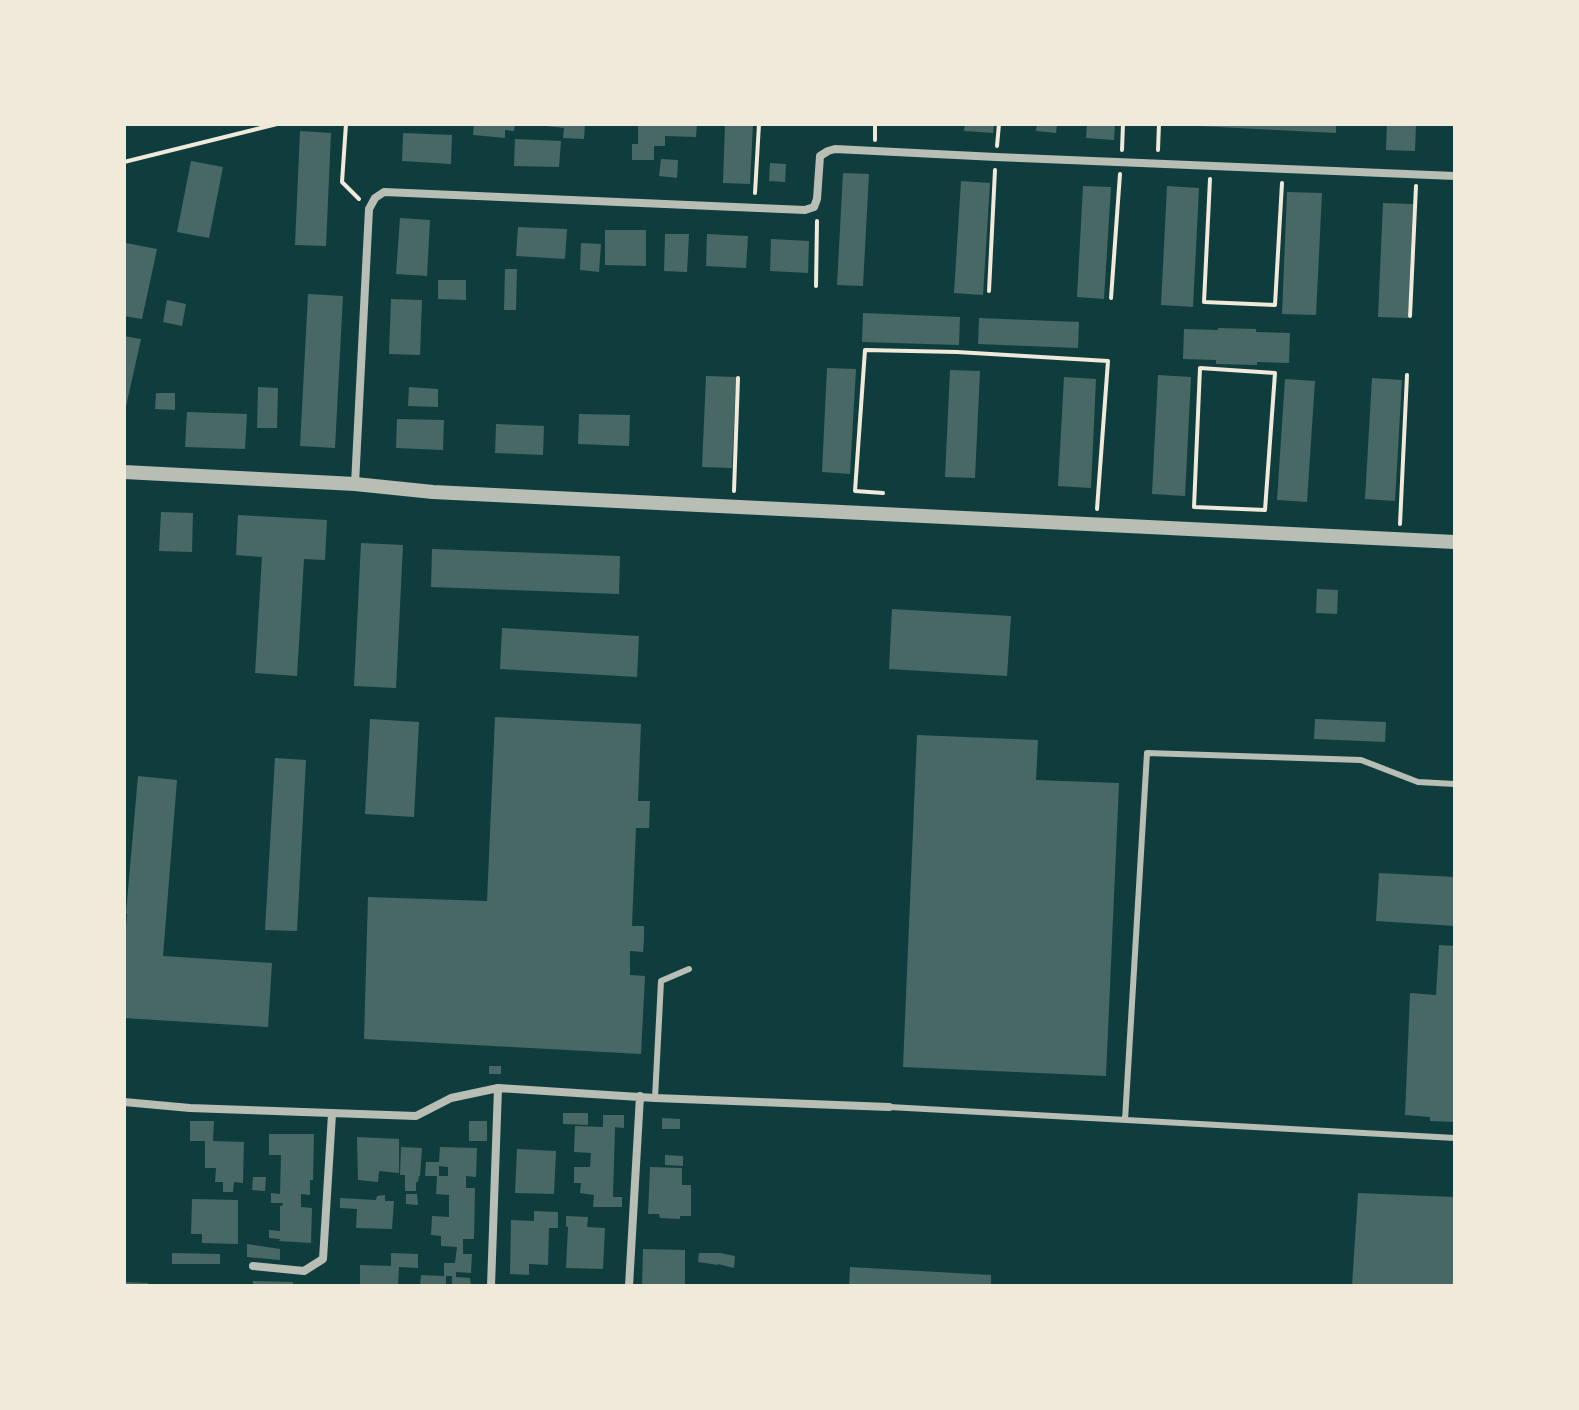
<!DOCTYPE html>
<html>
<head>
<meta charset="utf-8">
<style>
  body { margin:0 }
  #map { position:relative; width:1579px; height:1410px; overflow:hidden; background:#0f3d3e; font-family:"Titillium Web",sans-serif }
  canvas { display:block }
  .frame { position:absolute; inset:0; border:126px solid #f1e9da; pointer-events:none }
</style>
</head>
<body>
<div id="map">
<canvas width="1579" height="1410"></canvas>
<div class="frame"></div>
</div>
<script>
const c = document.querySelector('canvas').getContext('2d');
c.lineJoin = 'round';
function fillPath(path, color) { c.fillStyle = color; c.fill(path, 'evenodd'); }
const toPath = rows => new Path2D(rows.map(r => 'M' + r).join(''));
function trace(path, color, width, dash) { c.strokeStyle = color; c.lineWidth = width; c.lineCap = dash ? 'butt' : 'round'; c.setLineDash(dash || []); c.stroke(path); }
const building = toPath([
  [474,124,515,124,514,131,505,130,505,138,473,135],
  [545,124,585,124,584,139,563,138,564,128,545,126],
  [638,124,697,124,696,137,665,136,665,146,654,146,654,160,632,160,632,144,638,144],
  [725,124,753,124,750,184,723,183],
  [965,124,994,124,993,133,964,131],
  [1037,124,1057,124,1056,133,1036,131],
  [1087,124,1115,124,1114,140,1086,138],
  [1198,124,1336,124,1336,133,1198,126],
  [1387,124,1416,124,1415,151,1386,150],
  [300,131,331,133,326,246,295,245],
  [403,133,452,135,451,164,402,161],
  [515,139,561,141,559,167,514,166],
  [661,159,678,160,677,178,659,176],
  [191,161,223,167,209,238,177,232],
  [770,163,786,164,785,182,769,181],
  [843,173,869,174,863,286,837,285],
  [961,181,990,183,983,295,954,293],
  [1083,186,1111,187,1104,299,1077,297],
  [1167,186,1199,188,1193,307,1161,305],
  [1287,192,1322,193,1316,315,1282,314],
  [1383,203,1413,204,1408,318,1378,317],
  [400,218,430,220,427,276,396,274],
  [518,227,567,229,565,259,516,256],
  [605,230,646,230,646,266,605,265],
  [665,234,689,234,687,272,664,271],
  [707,234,748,236,746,268,706,266],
  [771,239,809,241,808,273,770,271],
  [126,243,157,249,142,319,124,316,124,253],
  [581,243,601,244,599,272,580,270],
  [505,269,517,269,516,310,504,310],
  [438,280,466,280,466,300,438,299],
  [308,294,343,296,335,448,300,446],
  [391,299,422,300,420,355,389,354],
  [167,300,186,304,182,326,163,322],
  [863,313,960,317,959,345,862,342],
  [979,318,1079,322,1078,348,978,344],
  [1218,328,1256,329,1256,332,1290,333,1289,363,1257,362,1257,365,1216,364,1216,360,1183,359,1184,329,1218,330],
  [124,336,141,339,125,411,124,411],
  [827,368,856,369,850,474,822,472],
  [950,370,980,371,975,478,945,477],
  [1158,375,1191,377,1185,496,1152,494],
  [706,376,736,377,732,468,702,467],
  [1064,377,1096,379,1091,488,1058,486],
  [1372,378,1402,380,1395,501,1365,499],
  [1285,379,1315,381,1307,502,1277,500],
  [258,387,278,388,277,428,257,428],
  [409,387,438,389,438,407,408,406],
  [156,393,175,393,175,410,155,409],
  [187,412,247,414,245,449,185,447],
  [579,414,630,415,629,446,578,444],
  [397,419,444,420,443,450,396,448],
  [496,424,544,426,543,455,495,453],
  [161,512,193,513,192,552,159,551],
  [238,515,327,520,325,560,304,559,297,676,255,673,262,557,236,555],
  [361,543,403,545,396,688,354,686],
  [432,549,620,556,619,594,431,587],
  [1317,589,1338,590,1337,614,1316,613],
  [892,609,1011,616,1007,676,889,669],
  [502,628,639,636,637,677,500,669],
  [495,717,641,724,638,801,650,801,649,828,636,828,632,926,644,926,644,939,643,952,630,951,630,975,645,976,641,1054,364,1039,368,897,487,901],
  [370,719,419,722,414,817,365,814],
  [1315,719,1386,722,1385,742,1314,739],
  [917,735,1038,740,1036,780,1119,783,1106,1076,903,1067],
  [275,758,306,760,297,931,265,930],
  [138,776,177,780,163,956,272,963,268,1027,124,1018,124,953,127,914,126,913],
  [1379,873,1455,877,1455,926,1376,921],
  [1439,945,1455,946,1455,1122,1430,1121,1430,1117,1405,1115,1410,993,1436,995],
  [489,1066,501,1066,501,1074,489,1074],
  [563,1113,588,1113,588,1125,563,1124],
  [603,1115,624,1115,624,1128,615,1127,613,1197,622,1197,622,1207,593,1207,594,1195,580,1193,581,1183,574,1183,574,1167,590,1167,591,1153,574,1152,575,1126,603,1127],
  [662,1118,680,1119,680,1129,662,1129],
  [190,1121,214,1121,213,1141,244,1142,243,1183,234,1182,233,1192,223,1192,223,1182,215,1182,216,1168,205,1168,205,1141,190,1141],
  [469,1121,487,1121,487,1141,469,1141],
  [269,1134,314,1134,313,1180,310,1180,310,1195,301,1194,301,1207,312,1208,311,1243,279,1241,280,1239,269,1238,269,1230,280,1231,280,1206,282,1206,283,1203,271,1203,271,1193,280,1194,281,1155,269,1155],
  [357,1137,399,1139,399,1173,379,1171,378,1182,358,1180],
  [401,1147,422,1148,420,1176,419,1176,418,1182,416,1182,416,1191,405,1191,405,1175,400,1175],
  [440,1147,477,1148,476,1177,466,1176,466,1188,475,1188,474,1239,463,1239,463,1254,472,1254,471,1273,456,1272,456,1277,470,1278,471,1286,452,1286,452,1276,444,1276,446,1276,446,1284,420,1286,421,1275,444,1276,444,1263,455,1263,457,1247,441,1246,441,1236,431,1235,432,1216,449,1217,449,1195,436,1194,437,1176,425,1176,426,1162,439,1162],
  [439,1166,448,1167,448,1176,439,1176],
  [517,1149,556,1151,554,1194,515,1193],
  [665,1155,683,1156,683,1166,665,1165],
  [650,1167,682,1168,682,1185,691,1185,691,1216,680,1216,680,1219,660,1218,659,1214,648,1214],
  [253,1177,266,1177,265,1191,252,1190],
  [1358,1193,1455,1197,1455,1286,1352,1286],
  [406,1194,417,1194,418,1205,406,1204],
  [385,1195,385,1201,394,1201,392,1229,356,1228,357,1209,340,1208,340,1198,376,1200,377,1196],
  [192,1199,238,1200,238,1244,202,1243,202,1234,191,1234],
  [534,1211,558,1212,558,1228,549,1228,548,1265,529,1264,529,1275,510,1274,511,1220,534,1221],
  [566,1216,588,1217,587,1227,605,1228,603,1269,566,1268,568,1227,566,1226],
  [247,1244,280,1249,280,1260,247,1257],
  [643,1249,685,1250,685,1284,681,1284,681,1286,642,1286],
  [172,1253,220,1254,220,1264,172,1264],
  [391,1253,418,1254,418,1268,399,1267,398,1286,360,1286,360,1265,391,1266],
  [699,1253,720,1253,735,1256,734,1268,718,1264,718,1265,698,1262],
  [850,1267,991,1275,991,1286,849,1286],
  [253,1281,293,1282,293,1286,253,1286],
  [124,1282,148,1283,148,1286,124,1286]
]);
const path = toPath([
  [346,124,342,182,359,199],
  [875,140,875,124],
  [997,146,999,124],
  [1122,150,1123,124],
  [1158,150,1159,124],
  [124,162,277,124],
  [1210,179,1204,302,1275,305,1282,183],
  [755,193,759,124],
  [816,286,817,221],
  [989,291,995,170],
  [1111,298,1120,174],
  [1410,316,1416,186],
  [1200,368,1275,373,1265,510,1194,507,1200,368],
  [734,491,738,378],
  [883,493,855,491,865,350,957,352,1108,361,1097,509],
  [1400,524,1407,375]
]);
const service = toPath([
  [655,1098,661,981,689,969],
  [889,1107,1455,1138],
  [1125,1120,1147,753,1361,760,1418,782,1455,784]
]);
const minor = toPath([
  [355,484,369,209,375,198,384,192,805,210,814,207,817,199,820,156,828,151,835,149,996,157,1455,176],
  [124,1102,190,1108,416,1116,451,1098,498,1088,655,1098,889,1107],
  [253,1266,304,1271,323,1259,332,1114],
  [491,1286,498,1088],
  [629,1286,640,1096]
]);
const tertiary = toPath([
  [124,472,355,484,433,492,1455,542]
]);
fillPath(building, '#486865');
trace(path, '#f1e9da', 4);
trace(service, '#b8beb3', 6);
trace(minor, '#b8beb3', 8);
trace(tertiary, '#b8beb3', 14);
</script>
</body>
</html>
